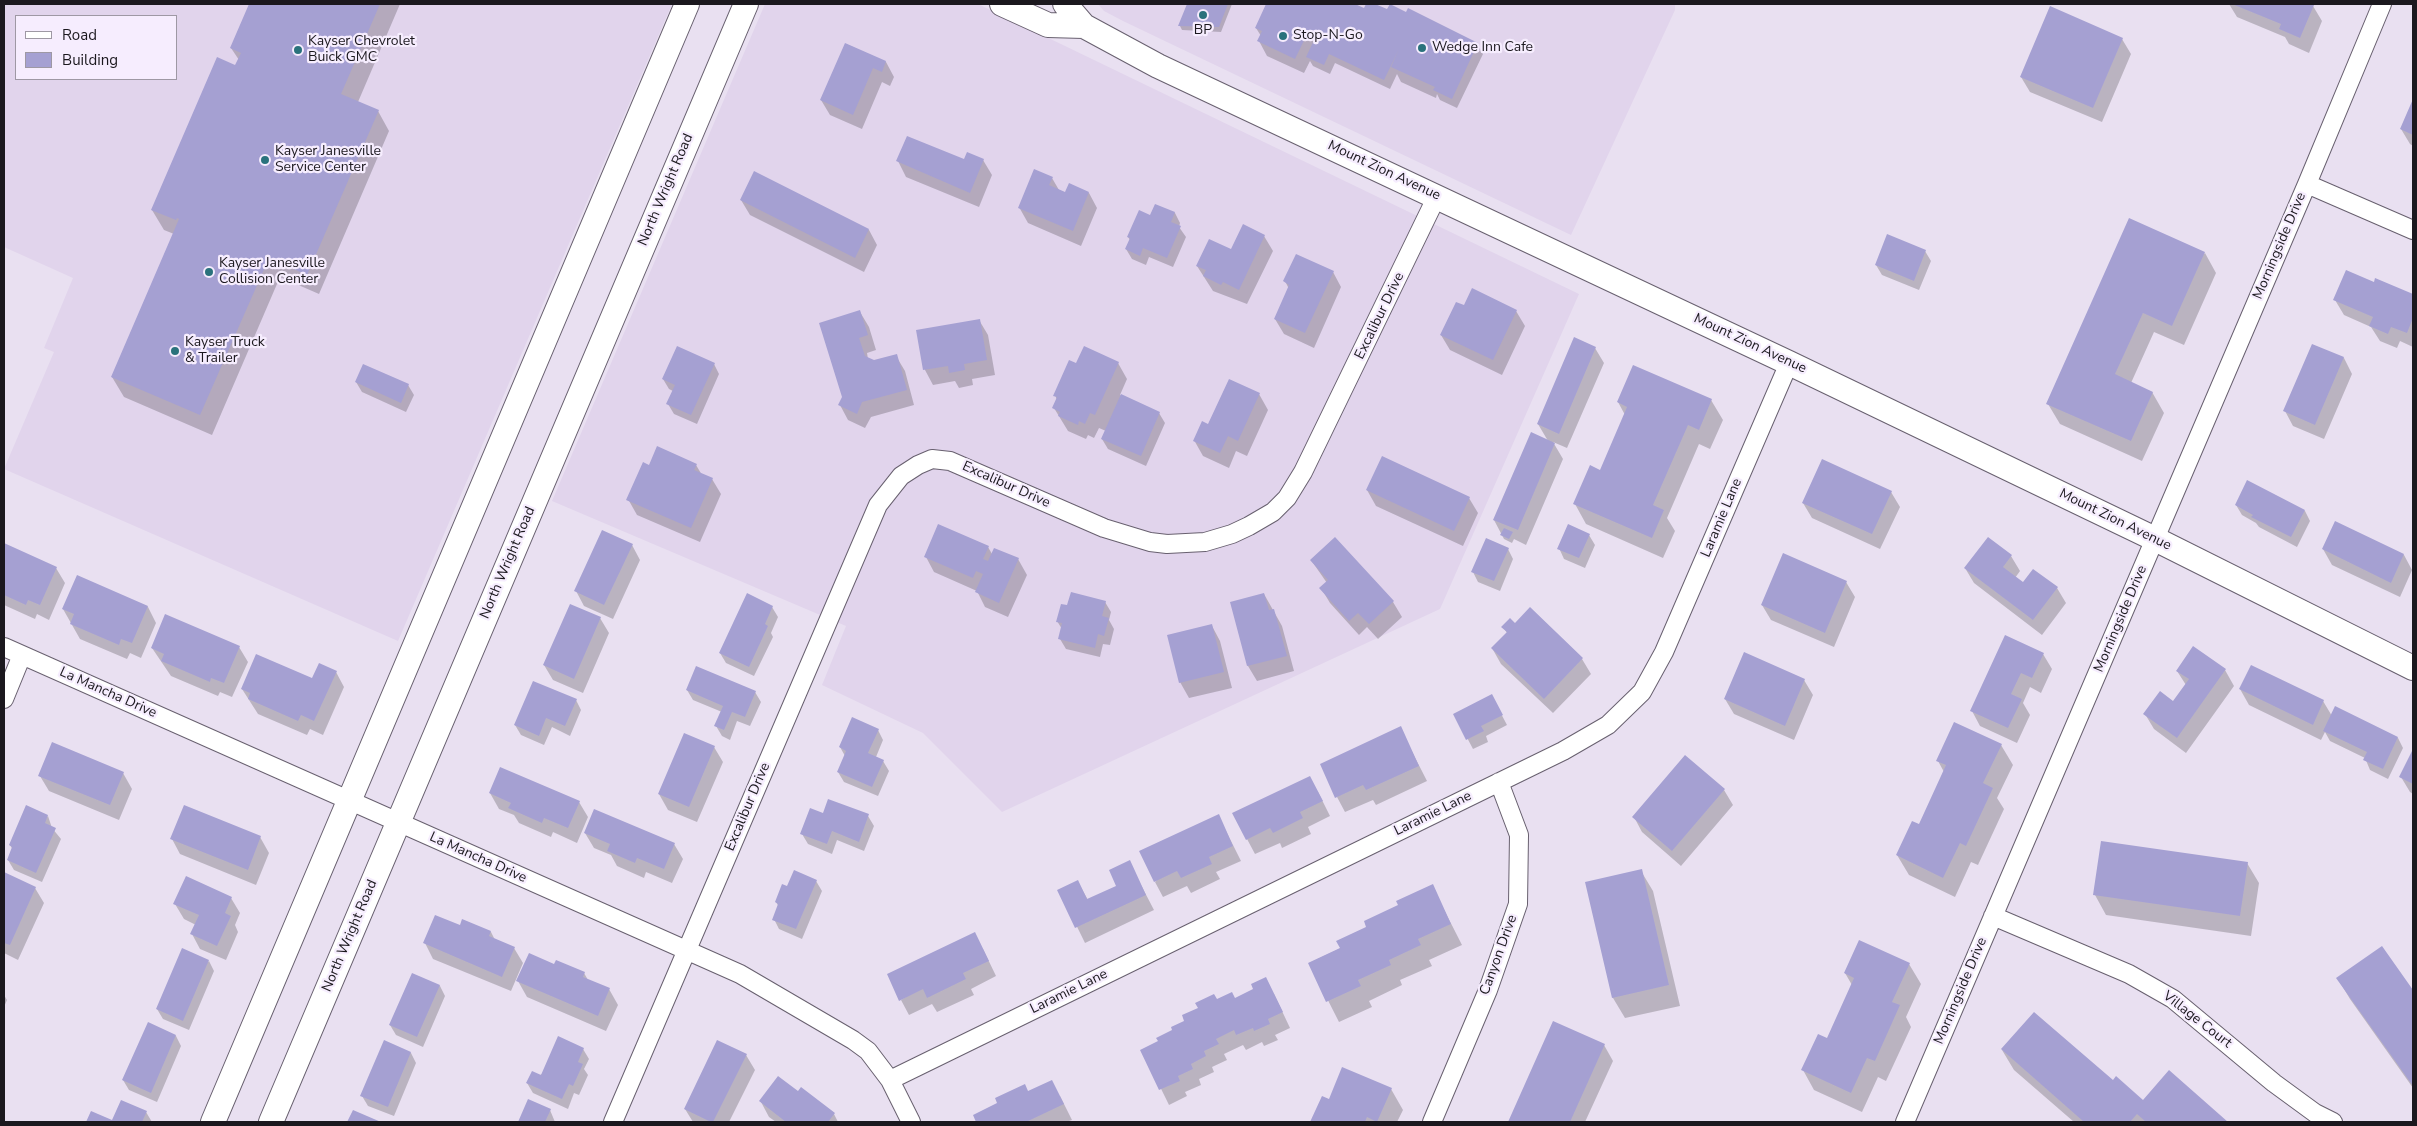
<!DOCTYPE html>
<html>
<head>
<meta charset="utf-8">
<style>
  body { margin:0 }
  #map { position:relative; width:2417px; height:1126px; overflow:hidden; background:#e9e0f1; font-family:"Nunito Sans",sans-serif }
  canvas { display:block }
  .frame { position:absolute; inset:0; border:5px solid #1b181e; pointer-events:none }
  .legend { position:absolute; left:15px; top:15px; width:162px; height:65px; box-sizing:border-box; background:#f6edfe; border:1px solid #9e98a4; margin:0; padding:6px 9px; list-style:none; font-size:15px; color:#1b181e }
  .legend li { display:flex; align-items:center; gap:10px; height:25px }
  .legend b { width:25px; border:1px solid #9e98a4 }
</style>
</head>
<body>
<div id="map">
<canvas width="2417" height="1126"></canvas>
<div class="frame"></div>
<ul class="legend">
<li><b style="height:6px;background:#fff"></b>Road</li>
<li><b style="height:14px;background:#a5a0d2"></b>Building</li>
</ul>
</div>
<script>
const c = document.querySelector('canvas').getContext('2d');
c.lineJoin = 'round';
function fillPath(path, color) { c.fillStyle = color; c.fill(path, 'evenodd'); }
const toPath = rows => new Path2D(rows.map(r => 'M' + r).join(''));
function trace(path, color, width, dash) { c.strokeStyle = color; c.lineWidth = width; c.lineCap = dash ? 'butt' : 'round'; c.setLineDash(dash || []); c.stroke(path); }
function write(font, color, halo, rows, align = 'center') {
  c.font = font + ' "Nunito Sans",sans-serif'; c.lineWidth = 4.5; c.setLineDash([]); c.textBaseline = 'middle'; c.strokeStyle = halo; c.fillStyle = color; for (const [text, x, y, turn = 0] of rows) {
    c.save(); c.translate(x, y); c.rotate((+turn || 0) * Math.PI / 180); c.textAlign = isNaN(turn) ? turn : align; if (halo) c.strokeText(text, 0, 0); c.fillText(text, 0, 0); c.restore();
  }
}
const built = toPath([
  [4,4,672,4,398,641,4,469,54,352,44,348,73,278,4,247],
  [16,16,176,16,176,79,16,79],
  [765,4,978,4,1579,294,1440,609,1002,812,923,733,822,685,846,626,552,501],
  [1098,4,1675,4,1675,10,1571,235,1123,21,1104,11]
]);
const shadow = toPath([
  [250,4,400,4,358,102,378,111,389,131,319,294,280,277,212,435,124,397,112,377,174,234,164,230,152,210,236,67,239,60,231,48],
  [1188,4,1232,4,1221,32,1182,30,1180,26],
  [1267,4,1351,4,1365,10,1367,4,1372,4,1387,11,1407,13,1408,10,1477,44,1483,54,1457,108,1440,100,1437,94,1436,98,1401,82,1397,74,1390,89,1335,63,1330,74,1313,66,1310,61,1304,73,1267,56,1259,41,1261,36,1256,28],
  [2229,4,2307,4,2313,6,2322,21,2309,53,2289,44,2285,37,2237,17],
  [2122,39,2131,54,2102,122,2030,92,2021,77],
  [846,44,886,62,894,77,890,86,882,82,862,129,830,115,821,100],
  [2413,102,2413,146,2410,144,2401,129],
  [983,160,992,175,979,207,906,177,898,161],
  [1052,178,1059,190,1066,193,1089,193,1097,208,1081,246,1028,223,1019,207],
  [741,200,869,230,877,245,864,272,750,215],
  [1156,205,1175,213,1180,223,1179,227,1186,237,1173,267,1149,257,1146,265,1132,259,1126,249,1130,240,1128,237,1151,217],
  [1264,236,1273,251,1247,304,1213,291,1197,266],
  [1925,251,1931,261,1919,290,1882,275,1876,265],
  [2205,253,2216,273,2184,345,2154,332,2131,383,2152,392,2164,413,2142,461,2060,424,2048,404],
  [1333,272,1341,287,1314,348,1284,334,1275,319,1289,289,1285,281],
  [2376,279,2413,295,2413,347,2400,341,2397,348,2380,341,2371,327,2344,315,2335,300,2375,283],
  [1464,307,1516,311,1525,326,1502,375,1450,350,1441,335],
  [860,312,869,327,876,350,867,353,868,359,874,362,896,356,905,371,914,405,871,417,865,428,848,420,840,405,843,397],
  [979,320,988,335,995,375,972,379,973,385,959,388,955,381,933,385,925,370,918,331],
  [2313,345,2344,358,2352,374,2324,439,2293,426,2285,411],
  [1595,348,1604,363,1567,448,1553,442,1563,459,1526,545,1514,539,1512,543,1504,539,1494,520,1548,441,1538,424],
  [1118,363,1127,379,1120,395,1159,413,1165,423,1146,466,1108,449,1102,439,1106,431,1099,428,1094,438,1088,435,1086,439,1068,431,1054,408,1057,400,1055,395,1077,365],
  [714,364,719,374,697,424,674,414,668,404,673,391,669,389,663,379],
  [1230,380,1259,394,1268,410,1247,456,1236,451,1229,468,1203,456,1194,440,1208,426],
  [356,382,408,385,414,395,406,412,362,392],
  [1711,400,1723,420,1710,449,1699,444,1667,518,1675,531,1663,558,1586,524,1575,504,1601,471,1625,415,1618,402],
  [696,465,702,475,712,479,721,494,700,542,637,515,628,499,650,466],
  [1367,490,1469,498,1478,513,1463,546,1376,506],
  [1891,492,1900,507,1880,549,1812,518,1803,503],
  [2236,505,2305,511,2310,521,2297,547,2259,527,2256,523,2242,515],
  [1589,535,1595,545,1585,568,1564,559,1559,548],
  [1335,539,1393,602,1402,617,1378,639,1367,627,1359,635,1330,603,1321,588,1327,583,1311,560],
  [4,544,56,568,65,583,49,620,37,614,35,619,4,605],
  [632,545,640,560,613,619,584,606,576,591],
  [988,547,992,554,1018,559,1027,575,1008,617,985,607,977,591,934,572,926,557],
  [1508,549,1513,559,1500,591,1478,582,1473,572],
  [2323,549,2404,555,2412,570,2400,597,2332,565],
  [2011,556,2020,571,2015,578,2023,584,2057,588,2066,603,2042,635,1974,583,1965,568],
  [77,577,148,607,156,623,141,658,130,653,127,659,80,639,63,609],
  [1846,582,1855,597,1834,647,1771,620,1762,605],
  [1264,594,1282,626,1294,671,1257,681,1248,666,1231,603],
  [1105,602,1111,612,1109,620,1114,629,1110,645,1103,644,1100,657,1066,649,1060,639,1062,629,1057,621,1068,607],
  [772,607,778,617,771,633,773,637,754,676,726,663,720,653],
  [1530,609,1582,659,1591,674,1553,713,1501,664,1492,648,1507,633,1503,627,1515,625],
  [600,618,609,633,583,693,553,680,544,665],
  [1212,626,1220,641,1232,688,1189,698,1180,682],
  [239,647,248,662,232,697,220,692,218,696,171,676,152,648],
  [2194,648,2225,670,2234,686,2186,753,2154,729,2145,714,2173,703,2186,685,2177,671],
  [2043,654,2052,669,2041,693,2030,687,2023,703,2030,715,2017,743,1980,726,1972,711],
  [2251,666,2323,701,2332,716,2398,738,2403,748,2388,779,2370,770,2365,758,2330,741,2325,732,2321,740,2249,705,2240,689],
  [336,672,344,687,323,735,310,729,307,735,258,714,242,689,312,680],
  [1804,680,1813,695,1794,740,1734,714,1725,699],
  [687,690,755,692,761,702,750,726,737,721,730,740,722,736,716,726,722,712,693,700],
  [576,700,581,710,570,736,552,727,544,745,521,735,515,725],
  [1497,706,1507,725,1486,736,1488,742,1473,749,1455,715],
  [1400,728,1427,781,1376,805,1373,800,1345,812,1337,797],
  [878,730,883,740,876,757,883,761,889,771,878,796,844,782,838,772,845,756,840,747],
  [2001,745,2013,765,1997,798,2004,809,1978,865,1971,862,1955,897,1909,875,1897,855,1919,826,1944,772,1938,761],
  [714,747,723,762,697,822,668,810,659,794],
  [2413,751,2413,794,2410,792,2401,777],
  [123,773,132,789,119,820,49,791,40,776],
  [1724,790,1733,805,1681,866,1642,832,1634,817],
  [1318,792,1330,816,1308,827,1311,834,1282,848,1280,843,1255,854,1247,839],
  [490,793,579,802,588,817,577,843,553,832,551,837,519,823,514,815,499,809],
  [823,814,868,816,874,826,864,851,837,840,832,854,808,844,802,834],
  [1218,815,1241,861,1216,872,1220,879,1191,893,1187,886,1163,897,1155,882],
  [48,816,52,828,61,839,42,882,14,870,8,860,13,850,10,845],
  [585,833,674,844,683,859,672,883,646,872,644,878,617,866,611,855,594,848],
  [260,837,269,853,256,885,180,854,172,839],
  [1129,862,1154,910,1085,943,1059,890,1078,882,1088,900,1118,886],
  [2247,863,2259,883,2251,936,2106,915,2095,895],
  [1641,871,1653,891,1680,1006,1625,1018,1613,998,1586,883],
  [4,874,35,888,44,903,18,960,4,953],
  [816,881,822,891,802,939,779,929,774,919,779,907,776,902],
  [1432,886,1462,945,1429,960,1432,966,1400,980,1402,985,1369,1001,1372,1007,1339,1022,1309,963,1341,948,1368,927],
  [231,898,240,913,235,925,238,932,226,960,200,949,192,934,196,925,184,919,175,904],
  [463,920,491,932,495,940,514,948,523,963,511,991,433,959,425,943,460,927],
  [2382,948,2413,992,2413,1088,2350,999,2338,979],
  [983,949,996,976,971,989,974,995,937,1012,932,1004,909,1015,901,1000],
  [209,961,214,971,189,1030,163,1019,157,1009],
  [1909,964,1921,984,1906,1017,1911,1027,1886,1081,1878,1077,1862,1112,1814,1090,1803,1070,1827,1040,1852,985,1845,973],
  [555,966,584,973,588,980,609,989,618,1005,606,1031,527,997,518,981],
  [413,974,440,986,445,996,423,1047,396,1035,390,1025],
  [1274,994,1290,1028,1275,1035,1278,1040,1264,1046,1262,1042,1246,1050,1243,1045,1224,1054,1227,1060,1212,1067,1214,1072,1199,1079,1201,1085,1185,1092,1187,1096,1169,1105,1142,1050,1159,1042,1217,1001],
  [4,995,7,1000,4,1007],
  [1554,1023,1604,1045,1613,1061,1585,1122,1509,1122],
  [148,1024,176,1036,181,1046,157,1102,129,1090,123,1080],
  [385,1042,411,1053,416,1063,394,1116,368,1106,362,1096],
  [583,1049,589,1059,584,1069,588,1075,579,1095,574,1093,568,1109,533,1093,527,1083],
  [2002,1050,2113,1082,2143,1102,2169,1072,2226,1122,2074,1122,2014,1070],
  [746,1055,755,1070,729,1122,693,1122,685,1109],
  [1391,1089,1403,1110,1397,1122,1312,1122,1322,1097,1329,1100],
  [1028,1092,1060,1096,1072,1120,1066,1122,978,1122,975,1116],
  [798,1093,834,1114,838,1122,776,1122,769,1117,761,1102],
  [529,1101,550,1110,555,1122,520,1122],
  [91,1112,113,1122,146,1112,152,1122,87,1122]
]);
const building = toPath([
  [249,4,380,4,341,94,379,110,307,275,269,258,200,415,111,377,179,219,177,218,176,220,151,210,217,57,235,65,241,53,230,48],
  [1187,4,1228,4,1219,27,1178,26],
  [1266,4,1355,4,1364,8,1366,4,1375,4,1387,9,1390,4,1406,12,1408,8,1478,43,1452,99,1433,90,1435,87,1391,67,1399,49,1384,80,1329,54,1324,65,1306,57,1317,34,1309,30,1295,59,1257,41,1262,31,1255,28],
  [2232,4,2311,4,2314,5,2300,38,2279,29,2281,24],
  [2050,6,2123,38,2093,108,2020,77],
  [845,43,886,61,882,72,873,68,853,115,820,100],
  [2413,99,2413,135,2400,129],
  [907,136,964,159,967,152,984,159,970,193,896,161],
  [1034,169,1053,177,1049,185,1065,192,1069,183,1089,192,1073,231,1018,208],
  [754,171,869,229,855,258,740,200],
  [1155,204,1175,212,1171,222,1181,226,1167,258,1143,248,1140,256,1125,249,1130,238,1127,237,1139,210,1150,215],
  [2129,218,2205,252,2172,326,2143,313,2115,374,2153,392,2131,441,2046,404],
  [1243,224,1265,235,1239,290,1223,282,1221,285,1203,276,1206,270,1196,266,1209,239,1231,249],
  [1887,234,1926,250,1914,281,1875,265],
  [1296,254,1334,271,1305,333,1274,319,1289,285,1283,281],
  [2346,270,2374,282,2375,278,2413,294,2413,318,2407,333,2391,327,2388,334,2369,326,2373,317,2333,300],
  [1472,288,1517,310,1493,360,1440,335,1456,302,1464,305],
  [860,310,868,335,859,338,865,356,874,360,897,354,907,390,862,402,857,414,838,405,842,397,819,323],
  [980,319,987,360,964,364,965,370,949,373,948,366,923,370,916,330],
  [1574,337,1596,347,1559,434,1537,424],
  [2312,344,2344,357,2315,425,2283,411],
  [677,346,715,363,691,415,666,404,675,385,662,379],
  [1084,346,1119,362,1095,415,1090,413,1085,424,1079,421,1078,425,1058,416,1060,412,1052,408,1057,397,1053,396,1069,360,1076,363],
  [363,364,409,384,401,403,355,382],
  [1633,365,1712,399,1699,430,1688,425,1653,505,1664,510,1652,538,1573,504,1590,465,1600,470,1627,407,1617,402],
  [1229,379,1260,393,1238,441,1228,436,1220,453,1193,441,1202,421,1208,424],
  [1121,394,1160,412,1141,456,1101,439],
  [1531,432,1555,443,1518,530,1493,520],
  [657,446,697,464,694,470,713,478,691,528,626,500,643,462,649,465],
  [1382,456,1470,497,1454,531,1366,490],
  [1822,459,1892,491,1872,534,1802,503],
  [2247,480,2305,510,2291,537,2251,517,2253,515,2235,505],
  [2335,521,2404,554,2391,583,2322,549],
  [938,524,989,546,983,559,988,561,994,548,1019,558,999,603,975,592,983,574,976,571,973,578,924,557],
  [1568,524,1590,534,1579,558,1557,549],
  [1504,528,1513,532,1509,539,1500,535],
  [602,530,633,544,604,605,574,591],
  [1335,537,1394,601,1369,624,1358,613,1349,621,1319,588,1328,580,1310,560],
  [1988,537,2012,555,2003,567,2023,582,2033,569,2058,587,2033,620,1964,568],
  [1486,538,1509,548,1494,581,1471,572],
  [4,543,57,567,40,605,28,600,26,605,4,595],
  [1783,553,1847,581,1825,633,1761,605],
  [77,575,148,606,132,643,121,639,119,645,70,624,74,614,62,609],
  [1071,592,1106,601,1102,616,1109,618,1104,636,1098,634,1095,648,1058,639,1062,623,1056,622,1061,604,1067,605],
  [747,593,773,606,765,624,768,626,749,667,719,653],
  [1264,593,1269,610,1274,609,1287,656,1247,666,1230,602],
  [570,604,601,617,574,679,543,665],
  [1530,607,1583,658,1544,699,1491,648,1507,632,1501,627,1510,618,1515,623],
  [165,614,240,646,224,683,211,678,210,682,161,661,164,654,151,648],
  [1212,624,1224,672,1179,683,1167,635],
  [2005,635,2044,653,2032,678,2021,673,2011,694,2022,699,2008,728,1970,711],
  [2193,646,2226,669,2177,738,2143,714,2160,691,2173,701,2189,679,2176,671],
  [1744,652,1805,679,1785,726,1724,699],
  [256,654,312,678,319,663,337,671,314,721,301,715,298,721,248,699,250,693,241,689],
  [2251,665,2324,700,2313,725,2239,689],
  [696,666,756,691,745,717,732,712,724,730,714,726,723,706,686,690],
  [533,681,577,699,565,726,546,718,539,736,514,725],
  [1492,694,1503,715,1481,726,1484,731,1466,740,1453,714],
  [2335,706,2398,737,2383,769,2363,760,2367,752,2323,731],
  [852,717,879,729,868,753,884,760,872,787,837,772,846,751,839,747],
  [1954,722,2002,744,1983,783,1993,788,1966,846,1960,843,1943,878,1896,855,1912,821,1919,824,1946,765,1936,761],
  [1401,726,1419,766,1366,790,1363,785,1335,798,1320,764],
  [684,733,715,746,689,807,658,794],
  [52,742,124,772,110,805,38,776],
  [2413,749,2413,784,2399,777],
  [1685,755,1725,789,1672,851,1632,817],
  [500,767,580,801,568,828,544,818,542,823,508,808,511,803,489,793],
  [1310,776,1323,801,1300,812,1303,818,1273,833,1270,828,1246,840,1232,813],
  [828,799,869,814,859,842,832,831,827,844,800,834,810,808,823,813],
  [26,805,48,815,45,823,56,828,36,873,7,860,12,847,9,845],
  [184,805,261,836,248,870,170,839],
  [594,809,675,843,664,869,637,858,635,863,607,851,610,844,584,833],
  [1219,814,1233,846,1209,857,1212,864,1181,878,1177,871,1154,882,1139,851],
  [2101,841,2248,862,2240,916,2093,895],
  [1130,860,1146,895,1075,928,1057,890,1078,880,1087,899,1116,886,1109,870],
  [1642,869,1669,985,1612,998,1585,882],
  [794,870,817,880,796,929,772,920,778,904,775,902,782,884,787,886],
  [4,872,36,887,10,945,4,943],
  [186,876,232,897,225,913,231,916,217,946,190,934,199,915,173,904],
  [1433,884,1451,924,1418,939,1421,945,1389,960,1391,965,1358,980,1361,986,1326,1002,1308,963,1340,948,1336,941,1366,927,1364,921,1398,905,1396,901],
  [435,915,460,925,462,919,491,931,489,936,515,947,502,977,423,943],
  [975,932,989,961,963,973,966,979,927,998,923,989,899,1001,887,974],
  [1859,940,1910,963,1892,1002,1900,1005,1875,1061,1867,1058,1851,1093,1801,1070,1818,1034,1827,1038,1854,978,1844,973],
  [2382,946,2413,990,2413,1086,2336,978],
  [182,948,209,960,183,1021,156,1009],
  [529,953,554,964,556,960,585,972,583,977,610,988,598,1016,516,981],
  [412,973,440,985,417,1037,389,1025],
  [1266,977,1283,1012,1268,1019,1270,1024,1254,1031,1253,1028,1236,1035,1234,1030,1216,1039,1219,1044,1204,1051,1206,1056,1191,1064,1193,1069,1178,1076,1180,1081,1159,1090,1140,1050,1158,1041,1156,1038,1172,1030,1171,1027,1184,1021,1182,1015,1198,1008,1195,1003,1214,994,1217,999,1232,992,1235,998,1253,989,1251,984],
  [2034,1012,2113,1080,2116,1076,2143,1100,2169,1070,2228,1122,2146,1122,2137,1114,2130,1122,2084,1122,2001,1049],
  [1553,1021,1605,1044,1570,1122,1508,1122],
  [148,1022,176,1035,151,1093,122,1080],
  [558,1036,584,1048,578,1062,583,1064,573,1086,569,1084,562,1099,526,1083,532,1071,541,1075],
  [384,1040,411,1052,388,1107,360,1096],
  [717,1040,747,1054,713,1122,711,1122,684,1109],
  [1342,1067,1392,1088,1377,1122,1367,1117,1365,1122,1310,1122,1322,1096,1329,1099],
  [778,1076,798,1091,801,1087,835,1113,828,1122,786,1122,759,1101],
  [1052,1080,1064,1104,1026,1122,976,1122,973,1115,997,1103,995,1098,1025,1084,1028,1091],
  [528,1099,551,1109,545,1122,518,1122],
  [121,1100,147,1111,142,1122,86,1122,91,1111,112,1120],
  [353,1110,381,1122,347,1122]
]);
const street = toPath([
  [2307,184,2413,230],
  [4,647,740,974,853,1040,868,1051,890,1080,911,1122],
  [4,699,22,655],
  [1993,916,2129,974,2173,999,2274,1083,2315,1113,2333,1122],
  [890,1080,1563,751,1608,725,1642,692,1664,652,1789,363],
  [613,1122,878,505,901,476,918,465,932,459,950,461,1104,528,1150,542,1167,544,1205,542,1232,534,1249,526,1273,512,1287,498,1303,472,1437,196],
  [1432,1122,1488,990,1518,904,1519,835,1499,782],
  [1905,1122,2307,184,2382,4]
]);
const secondary = toPath([
  [1002,4,1048,25,1084,26],
  [1065,4,1084,26,1158,66,1789,363,2155,539,2413,668],
  [213,1122,687,4],
  [271,1122,746,4]
]);
const markers = [
  [1203,15,5,"#2a727c"],
  [1283,36,5,"#2a727c"],
  [1422,48,5,"#2a727c"],
  [298,50,5,"#2a727c"],
  [265,160,5,"#2a727c"],
  [209,272,5,"#2a727c"],
  [175,351,5,"#2a727c"]
];
const poiNames = [
  ["BP",1203,31,"center"],
  ["Stop-N-Go",1293,36],
  ["Kayser Chevrolet",308,42],
  ["Buick GMC",308,58],
  ["Wedge Inn Cafe",1432,48],
  ["Kayser Janesville",275,152],
  ["Service Center",275,168],
  ["Kayser Janesville",219,264],
  ["Collision Center",219,280],
  ["Kayser Truck",185,343],
  ["& Trailer",185,359]
];
const streetNames = [
  ["Mount Zion Avenue",1384,171,25],
  ["North Wright Road",666,190,-67],
  ["Morningside Drive",2280,246,-67],
  ["Excalibur Drive",1380,316,-64],
  ["Mount Zion Avenue",1750,344,25],
  ["Excalibur Drive",1006,485,24],
  ["Laramie Lane",1722,518,-67],
  ["Mount Zion Avenue",2115,520,26],
  ["North Wright Road",508,563,-67],
  ["Morningside Drive",2121,619,-67],
  ["La Mancha Drive",108,693,24],
  ["Excalibur Drive",748,807,-67],
  ["Laramie Lane",1433,814,-26],
  ["La Mancha Drive",478,858,24],
  ["North Wright Road",350,936,-67],
  ["Canyon Drive",1499,955,-70],
  ["Morningside Drive",1961,991,-67],
  ["Laramie Lane",1069,992,-26],
  ["Village Court",2197,1020,38]
];
fillPath(built, '#e1d4ec');
fillPath(shadow, '#0003');
fillPath(building, '#a5a0d2');
trace(street, '#68606f', 20);
trace(secondary, '#68606f', 26);
trace(street, '#fff', 18);
trace(secondary, '#fff', 24);
for (const [x, y, r, color] of markers) { const dot = new Path2D(); dot.arc(x, y, r, 0, 2 * Math.PI); c.fillStyle = color; c.fill(dot); trace(dot, '#f6edfe', 2); }
write('14px', '#1b181e', '#f6edfe', poiNames, 'left');
write('14px', '#1b181e', '#f6edfe', streetNames);
</script>
</body>
</html>
